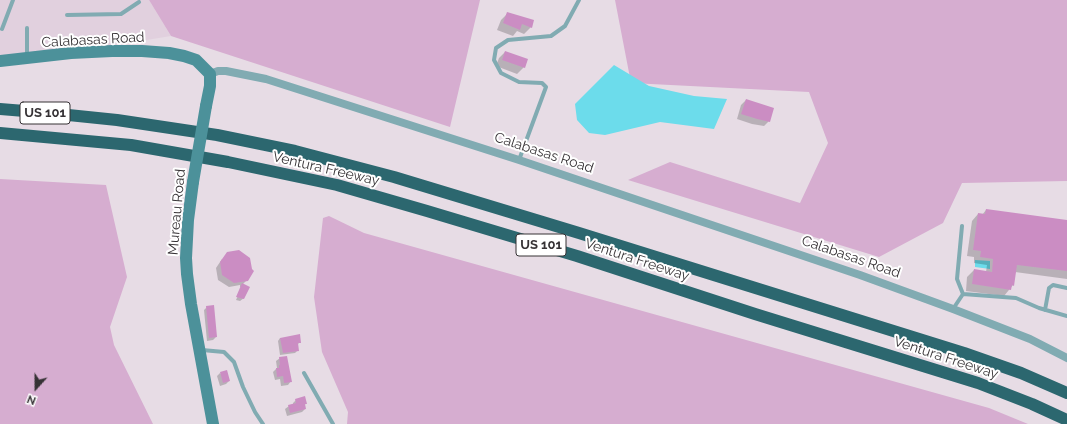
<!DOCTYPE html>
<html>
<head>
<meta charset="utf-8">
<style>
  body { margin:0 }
  #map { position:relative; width:1067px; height:424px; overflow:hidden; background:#e7dce5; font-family:Raleway,sans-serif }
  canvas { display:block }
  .north { position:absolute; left:16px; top:368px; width:40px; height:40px; -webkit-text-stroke:3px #fff; paint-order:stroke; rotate:201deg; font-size:11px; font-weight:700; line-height:16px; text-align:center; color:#363235 }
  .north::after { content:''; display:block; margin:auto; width:14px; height:18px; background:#363235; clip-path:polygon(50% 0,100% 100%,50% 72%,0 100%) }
</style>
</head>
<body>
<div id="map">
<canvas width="1067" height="424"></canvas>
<div class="north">N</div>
</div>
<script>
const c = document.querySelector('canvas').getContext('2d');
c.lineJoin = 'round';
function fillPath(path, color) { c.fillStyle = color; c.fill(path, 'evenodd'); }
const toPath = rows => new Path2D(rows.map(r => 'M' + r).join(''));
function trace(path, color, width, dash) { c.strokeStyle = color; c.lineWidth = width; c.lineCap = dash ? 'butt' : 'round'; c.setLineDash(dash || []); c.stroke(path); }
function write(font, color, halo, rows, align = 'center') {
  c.font = font + ' Raleway,sans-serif'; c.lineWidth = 4; c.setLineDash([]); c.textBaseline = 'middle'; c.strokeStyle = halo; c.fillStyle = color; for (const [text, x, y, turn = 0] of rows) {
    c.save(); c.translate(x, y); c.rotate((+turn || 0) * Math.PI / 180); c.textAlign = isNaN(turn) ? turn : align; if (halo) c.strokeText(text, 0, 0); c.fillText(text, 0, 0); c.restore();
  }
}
const built = toPath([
  [0,0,149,0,171,36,0,64]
]);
const green = toPath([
  [149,0,480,0,450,127,171,36],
  [615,0,1067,0,1067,181,962,183,943,223,879,257,628,180,670,162,800,203,828,143,809,92,631,83],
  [0,179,106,185,127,277,110,327,114,345,153,424,0,424],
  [329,216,364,233,989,408,1028,424,347,424,348,412,322,352,314,297,323,218]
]);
const water = toPath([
  [614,65,649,86,694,96,727,99,714,129,660,122,605,135,589,133,577,120,575,104],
  [975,260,990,261,990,269,975,267]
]);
const shadow = toPath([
  [508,13,531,27,524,34,517,31,513,36,497,30,501,20],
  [505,52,524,67,517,74,496,66,499,58],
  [746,100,769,121,764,126,752,124,737,119,741,105],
  [986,210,1067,221,1067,279,1015,272,1013,285,1004,296,966,291,967,277,974,270,986,272,987,265,974,263,974,257,967,256,972,221,978,214,982,215],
  [222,259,247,280,243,284,244,298,240,301,236,300,242,287,240,287,240,285,229,287,218,280,216,268],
  [207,307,216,337,213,340,207,341,204,310],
  [280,338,300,342,297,345,298,350,295,353,280,355,278,341],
  [280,358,291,381,288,385,281,386,280,379,275,380,273,372,277,368,276,361],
  [220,373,229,381,226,384,220,386,217,376],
  [296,400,306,404,304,405,305,409,302,412,287,416,285,409,289,406,293,405,293,403]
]);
const building = toPath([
  [507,12,534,20,532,28,522,24,520,30,503,23],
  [505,51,528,59,525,68,502,60],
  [746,99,774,108,770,122,757,119,741,114],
  [986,209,1067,220,1067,271,1017,265,1014,286,1012,285,1011,290,972,284,974,269,992,272,993,259,980,257,981,251,973,250,978,213,985,214],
  [239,250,250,258,252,269,254,271,248,281,234,283,222,275,220,262,227,252],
  [242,283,250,287,244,299,236,297],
  [214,305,217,337,209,338,206,306],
  [300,334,301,343,298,343,299,351,283,353,280,338],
  [287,356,292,382,284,383,283,376,277,377,276,368,279,368,279,365,280,365,279,357],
  [227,370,230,381,223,383,220,372],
  [305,396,307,404,305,404,306,409,290,413,288,405,296,403,295,399]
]);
const lane = toPath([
  [67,15,121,14,139,2],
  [27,28,27,57],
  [2,29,13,0],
  [519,160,546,87,542,83,519,82,501,73,494,60,496,48,508,40,551,36,565,26,579,0],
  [962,226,957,279,963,294],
  [953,309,963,294,1016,298,1039,308,1067,316],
  [1045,310,1049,288,1053,285,1067,288],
  [202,350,224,352,234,362,243,387,255,412,263,424],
  [304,373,333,424]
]);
const street = toPath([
  [210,74,218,71,226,71,266,79,519,160,860,275,923,298,953,309,1030,339,1067,358]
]);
const secondary = toPath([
  [0,61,71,53,112,51,142,51,169,53,184,56,196,60,210,74,210,86,206,106],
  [193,182,188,220,186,258,187,274,191,304,213,424]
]);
const highway = toPath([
  [0,109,49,113,117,120,217,135,295,151,394,177,579,233,964,353,1021,373,1067,393],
  [0,133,131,145,228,162,337,185,427,211,577,256,755,314,978,383,1032,404,1067,420]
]);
const secondaryBridge = toPath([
  [193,182,206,106]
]);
const shields = [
  [45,113,50],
  [541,245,50]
];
const shieldNames = [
  ["US 101",45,113],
  ["US 101",541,245]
];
const streetNames = [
  ["Calabasas Road",93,40,-3],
  ["Calabasas Road",544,153,18],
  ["Ventura Freeway",326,169,13],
  ["Mureau Road",177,212,-85],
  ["Calabasas Road",851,257,19],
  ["Ventura Freeway",637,260,18],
  ["Ventura Freeway",946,358,18]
];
fillPath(built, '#e1d0de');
fillPath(green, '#d6add0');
fillPath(water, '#6cdceb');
fillPath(shadow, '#0003');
fillPath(building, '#cb8dc3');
trace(lane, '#81abb2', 4);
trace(street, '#81abb2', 8);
trace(secondary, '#4c919a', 12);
trace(highway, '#2c676f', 12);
trace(secondaryBridge, '#4c919a', 12);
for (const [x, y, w] of shields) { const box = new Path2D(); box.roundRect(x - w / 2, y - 11, w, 22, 3); c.fillStyle = '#fff'; c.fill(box); trace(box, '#363235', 1); }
write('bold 13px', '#363235', null, shieldNames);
write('14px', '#363235', '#fff', streetNames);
</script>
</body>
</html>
